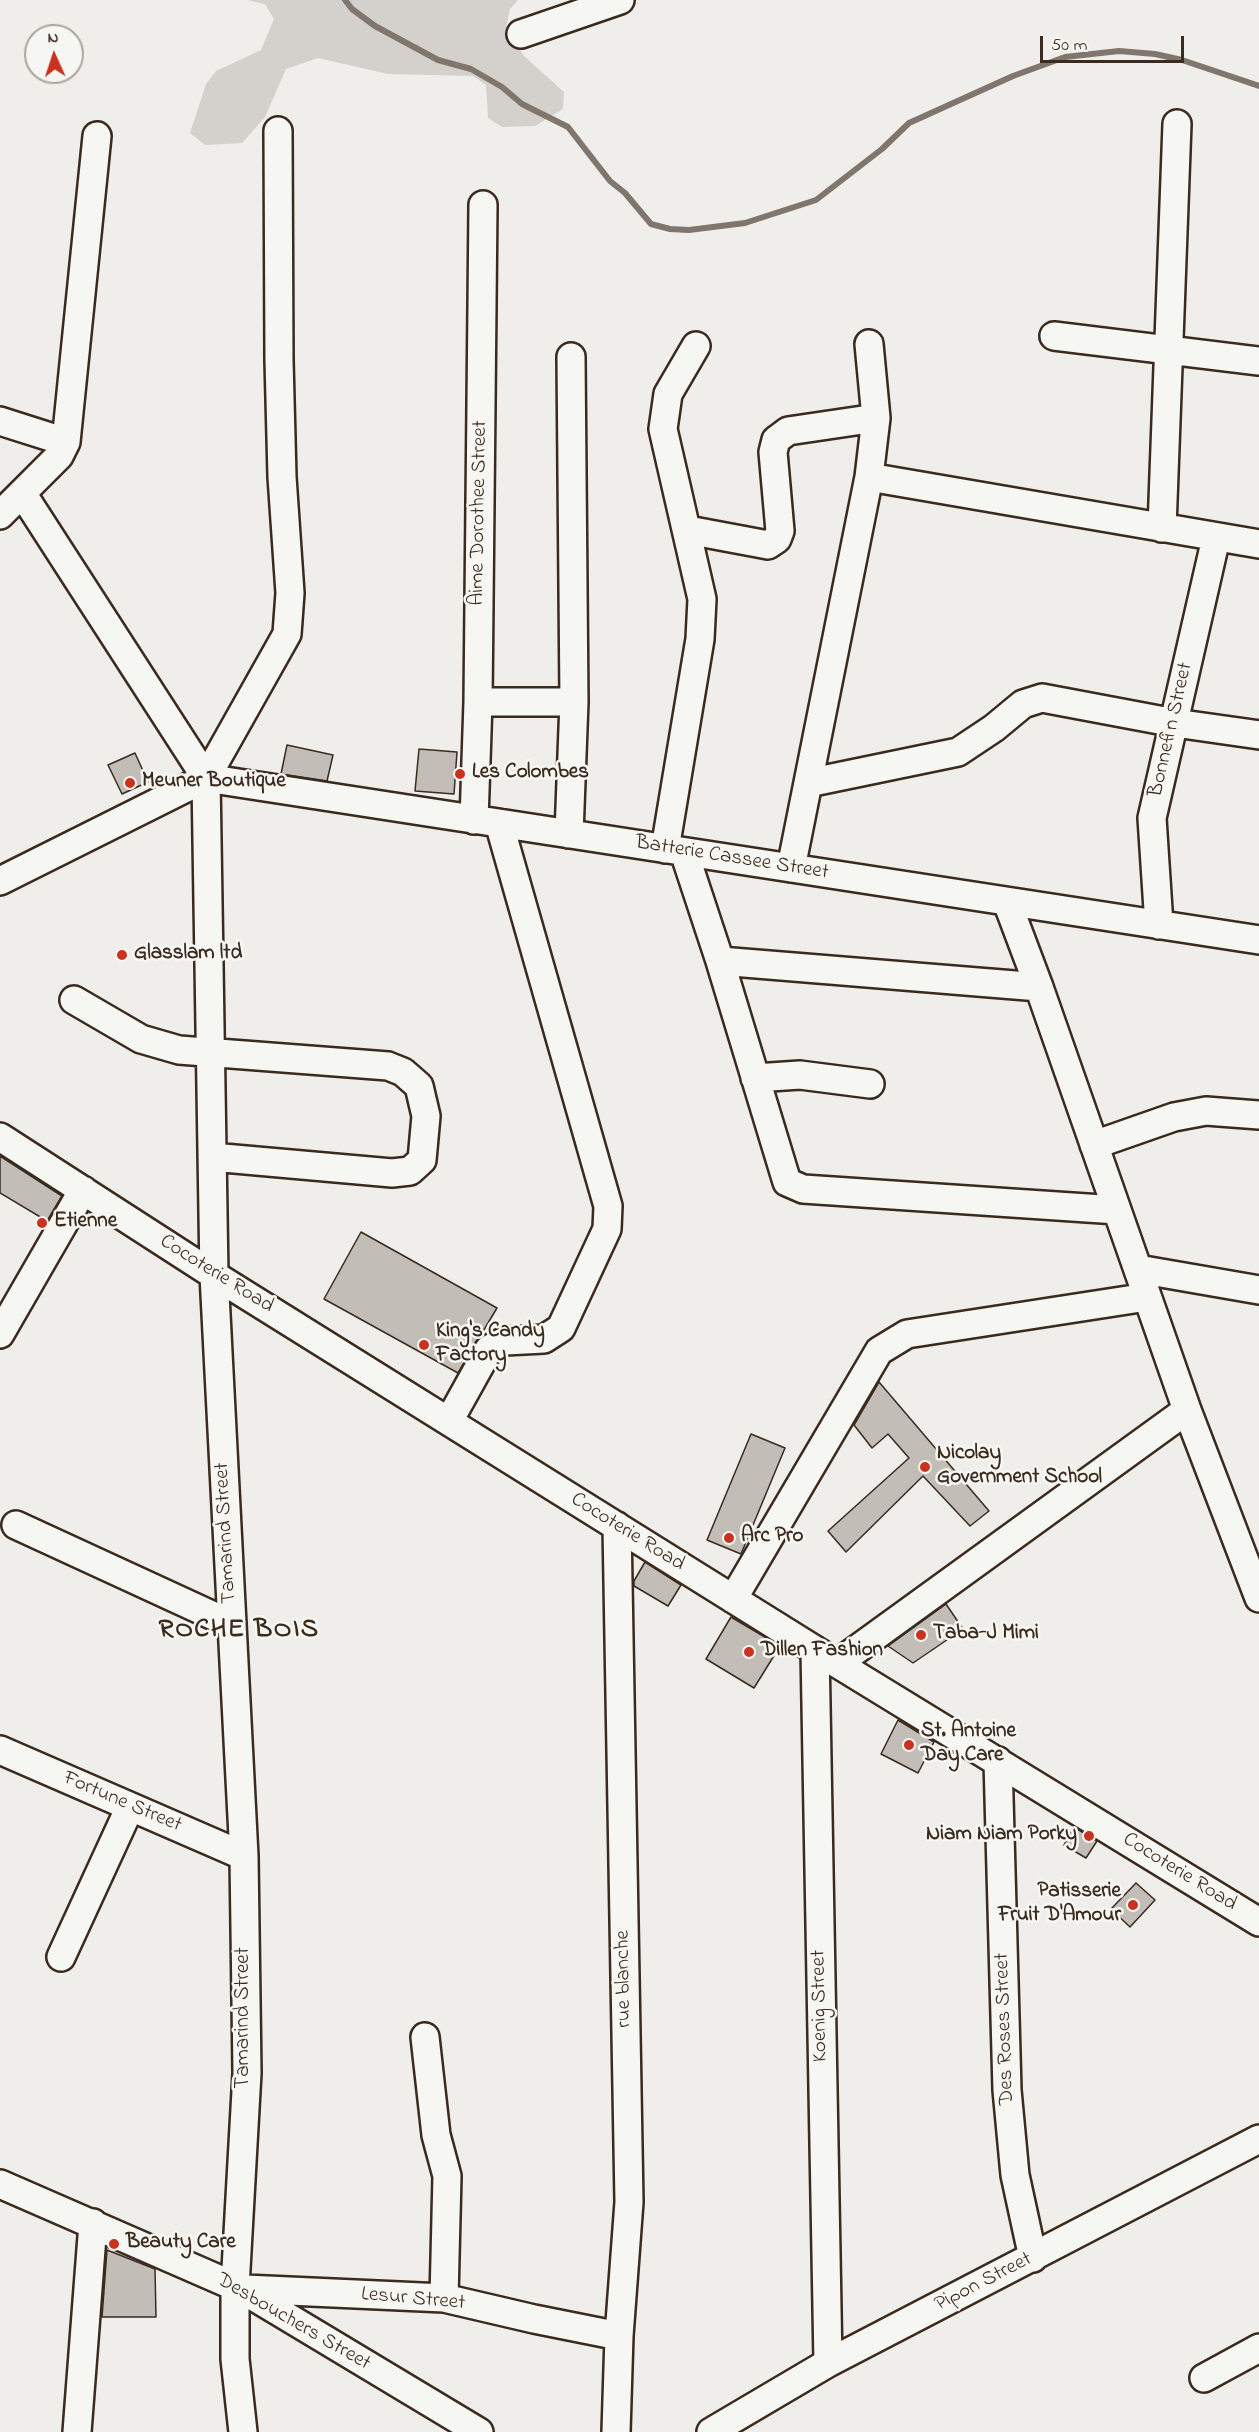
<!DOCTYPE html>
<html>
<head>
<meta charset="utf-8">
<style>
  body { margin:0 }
  #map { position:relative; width:1259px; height:2432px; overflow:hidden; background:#efeeea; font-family:"Indie Flower",sans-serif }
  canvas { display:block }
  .north { position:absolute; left:24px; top:24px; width:60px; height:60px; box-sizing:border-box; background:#f6f6f2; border:2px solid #aba49d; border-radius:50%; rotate:357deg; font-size:16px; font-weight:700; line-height:24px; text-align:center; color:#3b2a1e }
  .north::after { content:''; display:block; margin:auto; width:21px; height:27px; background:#c8321e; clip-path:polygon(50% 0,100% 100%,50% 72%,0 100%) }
  .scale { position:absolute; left:1040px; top:36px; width:144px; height:27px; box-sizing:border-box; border:3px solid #3b2a1e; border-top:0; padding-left:8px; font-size:18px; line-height:21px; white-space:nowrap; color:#3b2a1e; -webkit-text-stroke:4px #f6f6f2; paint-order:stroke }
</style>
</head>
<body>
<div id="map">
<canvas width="1259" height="2432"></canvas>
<div class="north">N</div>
<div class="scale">50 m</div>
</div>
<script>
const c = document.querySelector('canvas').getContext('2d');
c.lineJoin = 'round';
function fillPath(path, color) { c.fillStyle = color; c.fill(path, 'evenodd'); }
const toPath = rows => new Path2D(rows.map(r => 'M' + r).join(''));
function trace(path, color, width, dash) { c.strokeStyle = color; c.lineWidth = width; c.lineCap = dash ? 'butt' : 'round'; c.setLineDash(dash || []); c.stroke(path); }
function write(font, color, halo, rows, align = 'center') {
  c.font = font + ' "Indie Flower",sans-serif'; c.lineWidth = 5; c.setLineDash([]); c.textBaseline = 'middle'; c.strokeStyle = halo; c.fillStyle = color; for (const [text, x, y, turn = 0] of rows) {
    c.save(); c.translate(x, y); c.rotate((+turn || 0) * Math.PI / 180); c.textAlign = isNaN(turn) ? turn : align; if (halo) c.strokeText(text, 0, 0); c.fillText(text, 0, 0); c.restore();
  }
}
const green = toPath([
  [247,0,518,0,510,9,506,27,524,56,564,92,563,109,535,126,502,127,488,118,486,85,473,76,388,74,318,58,286,69,265,117,242,143,205,145,190,133,206,84,216,71,261,50,274,19,265,4]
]);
const stream = toPath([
  [345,0,352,9,375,26,438,60,471,69,502,87,522,104,568,127,610,181,625,193,651,224,670,229,689,230,745,223,816,200,882,149,909,123,1013,76,1065,57,1119,51,1155,54,1182,60,1259,86]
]);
const building = toPath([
  [287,745,333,755,327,781,281,774,287,745],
  [419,749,457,752,454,794,415,791,419,749],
  [135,753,148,782,122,794,108,765,135,753],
  [0,1156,62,1196,47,1221,0,1193,0,1156],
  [361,1232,497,1308,458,1373,324,1299,361,1232],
  [879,1382,989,1511,970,1526,923,1476,846,1552,828,1531,909,1458,888,1434,872,1448,854,1425,879,1382],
  [751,1434,785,1448,741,1554,707,1540,751,1434],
  [645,1562,681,1585,668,1606,634,1586,634,1581,645,1562],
  [946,1604,963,1629,913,1663,888,1646,946,1604],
  [731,1617,780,1646,754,1688,706,1659,731,1617],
  [898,1720,934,1742,918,1773,881,1754,898,1720],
  [1074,1827,1097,1841,1086,1858,1064,1845,1074,1827],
  [1136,1883,1155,1900,1130,1927,1111,1909,1136,1883],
  [107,2250,155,2269,156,2317,102,2317,107,2250]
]);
const minor = toPath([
  [521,34,620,0],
  [1054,336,1259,361],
  [0,421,66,442],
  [869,477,1259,544],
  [22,493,206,778],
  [0,515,59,456,66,442,97,136],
  [1162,528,1177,124],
  [688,530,768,545,777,539,780,531,773,452,776,440,788,431,876,418],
  [478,702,574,702,571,357],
  [206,778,214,1275,244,1856,247,2073,235,2287,235,2359,243,2432],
  [206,778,1259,940],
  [206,778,287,634,290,593,282,477,279,360,278,131],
  [808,783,958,752,994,728,1023,704,1042,698,1175,723,1259,735],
  [474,820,478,702,483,205],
  [569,834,574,702],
  [665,849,700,639,702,599,663,429,668,394,696,346],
  [684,852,720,961,787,1182,803,1189,1117,1210],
  [791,868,869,477,876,418,869,344],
  [0,881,206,778],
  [1007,902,1039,987,1187,1410,1259,1598],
  [1159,925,1152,818,1216,538],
  [720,961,1039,987],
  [74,1000,141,1039,179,1050,388,1066,403,1072,419,1086,426,1116,422,1160,410,1171,392,1173,212,1157],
  [755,1078,800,1075,870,1084],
  [0,1137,214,1275,815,1650,1259,1922],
  [1094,1145,1174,1117,1206,1111,1259,1115],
  [1138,1269,1259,1290],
  [0,1334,83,1190],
  [449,1421,489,1349,505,1341,544,1339,561,1328,607,1229,608,1206,499,823],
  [16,1525,231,1624],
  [733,1599,879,1351,907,1334,1147,1297],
  [815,1650,828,2363],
  [838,1663,1187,1410],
  [0,1750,244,1856],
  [998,1761,1007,2090,1015,2175,1033,2258],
  [61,1957,130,1807],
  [425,2037,436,2135,447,2176,444,2298],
  [0,2184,241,2289,479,2432],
  [245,2289,444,2298,534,2319,619,2336],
  [1204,2378,1259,2348],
  [77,2432,93,2223],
  [616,2432,619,2336,629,2202,617,1526],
  [711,2432,828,2363,1259,2139]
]);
const markers = [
  [460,774,6,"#c8321e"],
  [130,783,6,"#c8321e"],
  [122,955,6,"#c8321e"],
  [42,1223,6,"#c8321e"],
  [424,1345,6,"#c8321e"],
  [925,1467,6,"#c8321e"],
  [729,1538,6,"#c8321e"],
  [921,1635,6,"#c8321e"],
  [749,1652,6,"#c8321e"],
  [909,1745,6,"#c8321e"],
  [1089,1836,6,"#c8321e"],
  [1133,1905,6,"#c8321e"],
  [114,2244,6,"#c8321e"]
];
const streetNames = [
  ["Aime Dorothee Street",480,513,-89],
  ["Bonnefin Street",1172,730,-77],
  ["Batterie Cassee Street",732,859,9],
  ["Cocoterie Road",216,1275,32],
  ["Tamarind Street",227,1533,-93],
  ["Cocoterie Road",627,1533,32],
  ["Fortune Street",122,1803,23],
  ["Cocoterie Road",1179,1873,32],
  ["rue blanche",625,1979,-91],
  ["Koenig Street",821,2006,-91],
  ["Tamarind Street",245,2018,-90],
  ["Des Roses Street",1006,2029,-92],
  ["Pipon Street",984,2283,-27],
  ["Lesur Street",413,2300,5],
  ["Desbouchers Street",293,2323,30]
];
const poiNames = [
  ["Les Colombes",472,774],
  ["Meuner Boutique",142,783],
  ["Glasslam ltd",134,955],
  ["Etienne",54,1223],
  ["King's Candy",436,1333],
  ["Factory",436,1357],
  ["Nicolay",937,1455],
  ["Government School",937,1479],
  ["Arc Pro",741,1538],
  ["Taba-J Mimi",933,1635],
  ["Dillen Fashion",761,1652],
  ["St. Antoine",921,1733],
  ["Day Care",921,1757],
  ["Niam Niam Porky",1077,1836,"right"],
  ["Patisserie",1121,1893,"right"],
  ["Fruit D'Amour",1121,1917,"right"],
  ["Beauty Care",126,2244]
];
const districtNames = [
  ["ROCHE BOIS",239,1632]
];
fillPath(green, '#d4d1cc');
trace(stream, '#81766d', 6);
fillPath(building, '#c2bdb7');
trace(building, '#3b2a1e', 1.5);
trace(minor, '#3b2a1e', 32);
trace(minor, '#f6f6f2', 27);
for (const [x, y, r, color] of markers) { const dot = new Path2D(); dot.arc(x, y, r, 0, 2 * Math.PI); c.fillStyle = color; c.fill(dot); trace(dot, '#f6f6f2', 2); }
write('21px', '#3b2a1e', '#f6f6f2', streetNames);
write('bold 21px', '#3b2a1e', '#f6f6f2', poiNames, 'left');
c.letterSpacing = '1.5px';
write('bold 27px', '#3b2a1e', '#f6f6f2', districtNames);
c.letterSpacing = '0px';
</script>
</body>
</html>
